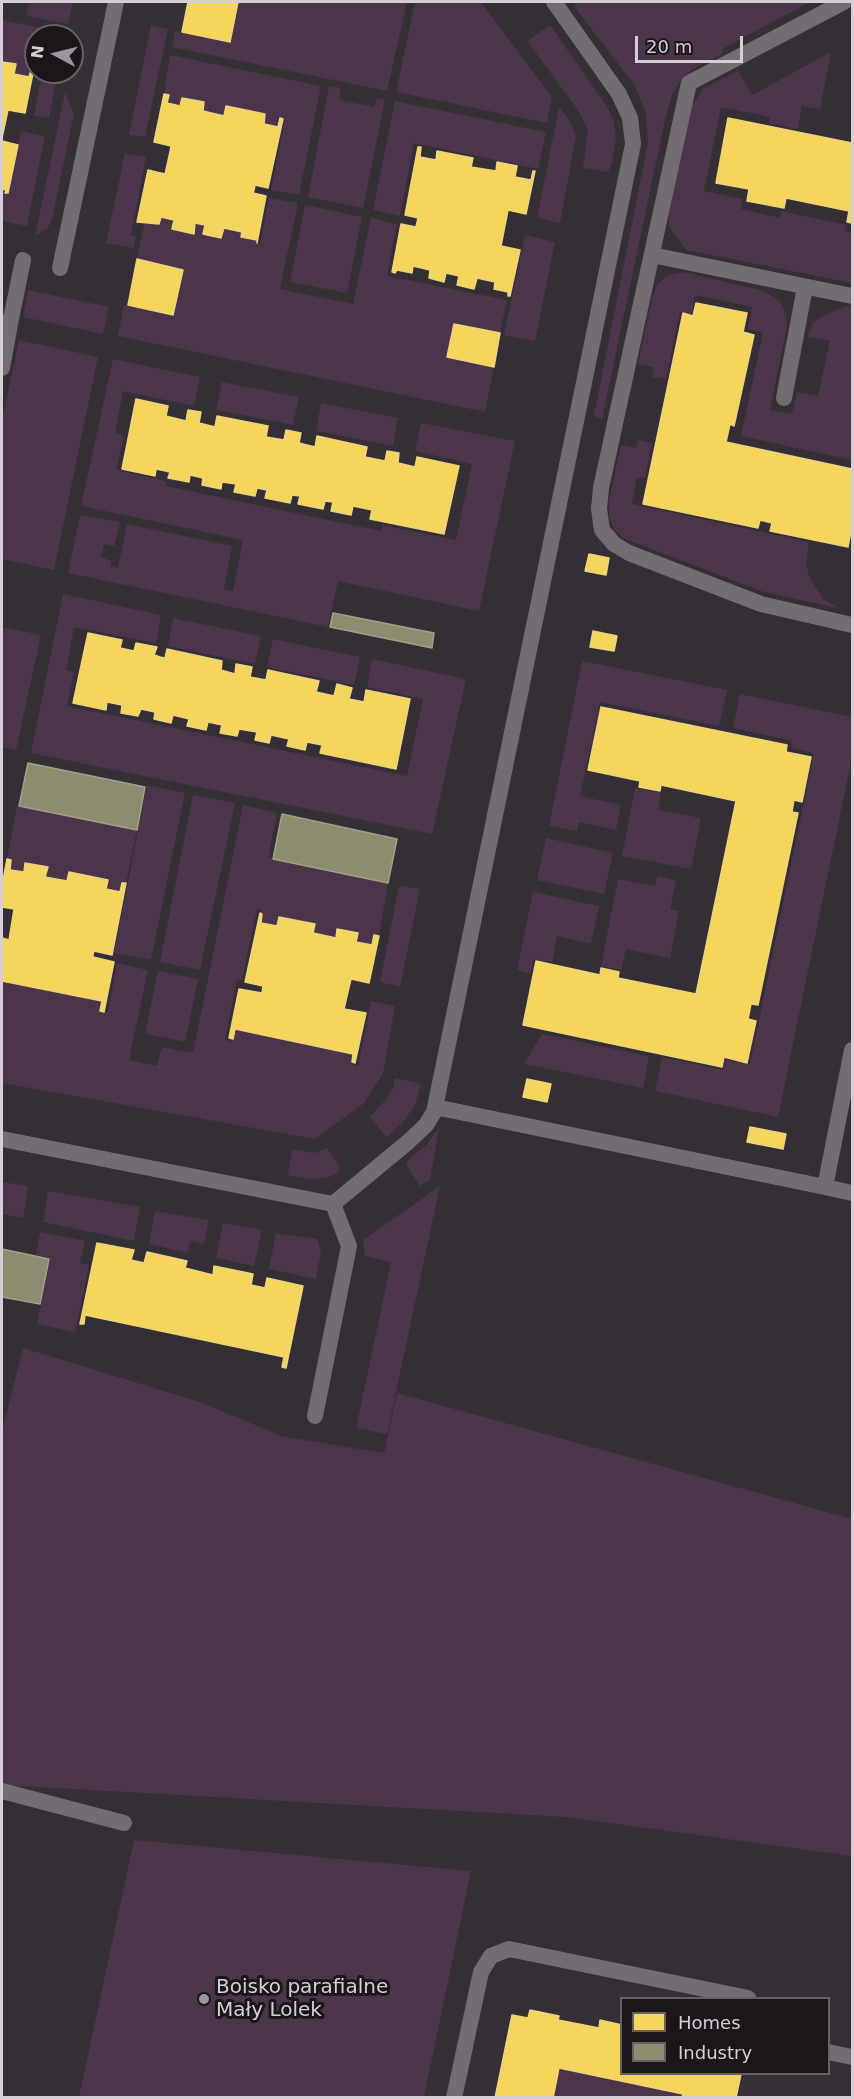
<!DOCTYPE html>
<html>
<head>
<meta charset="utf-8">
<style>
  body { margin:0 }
  #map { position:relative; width:854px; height:2099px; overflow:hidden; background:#342f34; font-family:"DejaVu Sans",sans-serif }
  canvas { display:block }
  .frame { position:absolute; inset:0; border:3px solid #d6ced5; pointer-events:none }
  .legend { position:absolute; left:620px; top:1997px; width:210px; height:78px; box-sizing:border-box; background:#1b161a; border:2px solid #666065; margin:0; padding:8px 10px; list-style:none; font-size:18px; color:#d6ced5 }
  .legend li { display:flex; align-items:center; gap:12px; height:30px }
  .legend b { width:30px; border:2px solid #666065 }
  .north { position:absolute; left:24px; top:24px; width:60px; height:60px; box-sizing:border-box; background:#1b161a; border:2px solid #666065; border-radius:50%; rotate:277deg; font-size:16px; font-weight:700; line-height:24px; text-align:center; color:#d6ced5 }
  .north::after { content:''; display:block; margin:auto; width:21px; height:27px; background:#9d969d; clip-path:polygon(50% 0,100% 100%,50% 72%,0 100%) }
  .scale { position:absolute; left:635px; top:36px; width:108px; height:27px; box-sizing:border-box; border:3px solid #d6ced5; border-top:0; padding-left:8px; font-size:18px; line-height:21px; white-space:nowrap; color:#d6ced5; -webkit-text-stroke:4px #1b161a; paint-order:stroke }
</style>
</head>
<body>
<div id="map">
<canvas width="854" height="2099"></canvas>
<div class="frame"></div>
<ul class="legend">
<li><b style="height:16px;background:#f6d55c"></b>Homes</li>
<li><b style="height:16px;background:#8c8c6e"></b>Industry</li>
</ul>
<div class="north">N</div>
<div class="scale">20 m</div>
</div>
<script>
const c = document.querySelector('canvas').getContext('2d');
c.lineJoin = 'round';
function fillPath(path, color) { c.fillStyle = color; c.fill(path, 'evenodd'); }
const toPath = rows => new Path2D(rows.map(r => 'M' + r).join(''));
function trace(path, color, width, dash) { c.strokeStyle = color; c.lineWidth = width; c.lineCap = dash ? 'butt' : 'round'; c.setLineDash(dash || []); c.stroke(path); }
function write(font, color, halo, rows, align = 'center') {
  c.font = font + ' "DejaVu Sans",sans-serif'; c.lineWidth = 6; c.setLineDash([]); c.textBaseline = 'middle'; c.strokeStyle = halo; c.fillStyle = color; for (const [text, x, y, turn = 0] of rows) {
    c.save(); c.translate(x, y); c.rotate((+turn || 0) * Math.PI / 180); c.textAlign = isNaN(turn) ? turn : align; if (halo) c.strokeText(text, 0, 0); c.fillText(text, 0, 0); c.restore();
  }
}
const green = toPath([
  [29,2,73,2,68,24,26,16],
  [238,2,407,2,387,91,172,47,175,31,230,41],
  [415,2,481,2,552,97,547,123,396,92],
  [575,2,810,2,724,48,722,54,692,69,678,84,672,95,665,120,602,419,594,416,648,142,646,114,635,86,574,6],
  [2,20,42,28,41,36,36,36,36,61,34,68,32,67,29,77,14,74,15,64,2,62],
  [151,25,168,29,145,137,129,135],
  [550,25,608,108,614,122,616,137,612,163,608,172,583,168,588,130,578,110,527,41],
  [831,52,820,109,802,106,798,129,769,123,770,117,721,107,704,191,743,199,741,209,780,218,781,211,846,225,845,231,852,233,852,283,686,250,669,227,669,213,689,110,697,98,704,88,738,71,752,95],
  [170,55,321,86,299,195,271,190,285,119,280,119,278,127,264,124,265,114,226,106,224,116,203,111,204,102,182,98,180,106,167,103,169,95,164,94],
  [42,72,58,72,49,118,34,115],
  [329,86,341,88,339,100,374,107,377,98,385,100,363,208,308,197],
  [65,92,74,113,52,220,47,229,35,236],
  [395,101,546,132,538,169,414,143,400,216,373,210],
  [559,107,571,123,576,136,560,223,537,218],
  [21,131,45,136,27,226,3,221,2,227,2,189,6,190,5,193,8,193],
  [125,153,146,157,131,235,136,237,134,248,106,243],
  [269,198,298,203,280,289,353,304,371,218,397,224,387,276,507,300,500,333,454,324,447,357,494,367,485,412,118,336,124,305,173,315,183,270,137,259,145,221,159,224,161,217,174,220,172,229,193,234,195,223,205,225,203,234,221,238,224,228,242,232,241,237,257,240,256,243,260,244],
  [305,205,362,217,347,293,290,282],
  [525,235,555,242,535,341,504,335],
  [684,272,764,291,779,300,785,312,787,326,770,410,792,414,797,392,818,396,830,341,807,337,809,333,813,323,823,316,847,306,852,308,852,460,741,436,763,333,748,329,752,307,695,295,692,314,680,312,666,379,652,377,654,367,638,364,652,298,657,285,667,276],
  [28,290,109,307,103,334,23,317],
  [19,340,98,357,54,570,2,559,2,420],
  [113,359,200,377,194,406,123,391,115,433,124,436,116,470,166,481,166,486,381,531,382,525,456,540,472,464,415,451,421,423,515,441,479,611,338,581,328,627,68,573,80,515,120,522,114,546,104,544,101,557,111,561,110,566,118,568,127,524,232,546,224,589,233,591,243,540,81,506],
  [222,382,299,397,293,425,216,410],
  [321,403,398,418,393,446,316,431],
  [638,440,652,443,645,478,637,477,632,504,809,542,806,564,809,576,823,599,841,609,761,591,623,538,614,530,610,519,609,500,621,445,636,448],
  [63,594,161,615,156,643,74,627,66,670,74,672,67,706,407,776,423,699,367,687,372,659,466,679,432,834,31,753],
  [173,618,261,636,255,664,168,646],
  [2,627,41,635,16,750,2,747],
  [273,639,360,657,354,685,267,667],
  [582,661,727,690,719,726,600,702,580,796,621,805,616,830,579,822,577,831,549,826],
  [740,694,852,717,852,757,778,1117,655,1091,662,1057,723,1070,726,1060,750,1064,814,753,791,748,792,741,733,728],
  [147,785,185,793,151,960,114,953],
  [635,788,661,793,658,810,701,818,691,869,622,856],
  [193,795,235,803,200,970,160,962],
  [243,805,277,813,268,858,388,883,379,936,374,935,372,945,356,942,358,933,338,930,336,938,313,933,314,924,279,917,277,926,261,923,262,910,257,909,242,980,237,980,225,1039,230,1042,233,1039,235,1029,353,1054,351,1065,358,1066,371,1001,395,1006,383,1074,363,1104,315,1139,2,1083,2,981,102,1001,100,1011,108,1012,117,963,148,970,129,1060,157,1066,162,1047,193,1053],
  [17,806,137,830,126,883,122,883,120,892,106,889,107,880,69,872,67,881,45,877,47,867,26,863,24,872,10,870,11,860,7,859],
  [546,838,613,853,604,894,537,880],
  [657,876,676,880,670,909,679,911,670,958,626,949,621,970,601,966,618,879,655,886],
  [399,886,420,889,400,987,380,982],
  [533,892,599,906,591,944,557,936,552,962,533,959,531,974,517,970],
  [158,971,198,979,185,1042,145,1034],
  [542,1034,649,1056,643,1088,524,1064],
  [395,1078,421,1084,415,1105,404,1121,388,1136,384,1135,370,1117,387,1098,393,1089],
  [439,1128,430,1180,420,1186,406,1165,408,1160,426,1145],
  [327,1148,340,1167,339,1172,326,1178,310,1179,288,1175,292,1149,314,1153],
  [2,1182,28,1186,23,1218,2,1214],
  [440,1186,387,1434,356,1428,391,1262,365,1256,363,1240],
  [48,1191,140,1207,134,1241,43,1222],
  [155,1211,209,1220,204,1244,190,1241,188,1253,149,1244],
  [223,1223,262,1230,254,1266,216,1258],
  [40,1232,85,1241,80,1263,89,1265,75,1332,37,1324,50,1258,36,1255],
  [276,1233,317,1239,321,1252,316,1279,269,1269],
  [23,1348,200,1402,281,1436,384,1453,397,1393,852,1519,852,1856,566,1817,2,1785,2,1431],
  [134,1840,471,1871,424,2097,79,2097],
  [559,2068,683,2094,682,2098,553,2098]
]);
const homes = toPath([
  [188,2,238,2,230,42,182,32,188,2],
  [2,62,16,64,14,74,29,77,32,67,34,68,25,113,8,110,2,138,2,62],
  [164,94,169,95,167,103,180,106,182,98,204,102,203,111,224,116,226,106,265,114,264,124,278,127,280,118,283,119,268,188,255,185,254,190,253,193,266,196,257,243,257,240,241,237,242,232,224,228,221,238,203,234,205,225,195,223,194,234,172,229,174,220,161,217,159,224,137,222,148,170,165,174,170,152,171,146,154,142,164,94],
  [728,118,852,143,852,223,847,222,849,211,786,198,784,208,747,201,749,189,716,183,728,118],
  [2,141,18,145,8,193,5,193,6,190,2,189,2,141],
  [418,147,421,147,420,157,436,160,437,151,473,158,471,167,496,171,497,162,517,166,515,177,531,180,533,171,535,171,526,214,508,210,501,246,520,250,510,296,508,296,508,292,494,289,495,282,477,278,474,289,457,285,459,276,446,273,444,282,429,278,430,270,413,266,412,273,397,270,395,273,392,272,401,224,416,227,418,218,405,215,418,147],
  [137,259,183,270,173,315,128,305,137,259],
  [696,303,747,313,743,332,754,335,734,426,730,424,726,442,852,469,852,526,848,547,770,531,772,523,760,520,758,528,643,504,683,313,693,316,696,303],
  [454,324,500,333,494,367,447,357,454,324],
  [136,399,168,406,166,416,186,421,188,410,201,412,199,423,215,427,217,416,268,426,266,437,284,440,286,430,301,433,299,443,315,447,317,436,367,447,365,457,385,461,387,451,399,453,398,463,415,467,417,457,459,466,444,534,370,519,372,510,353,506,351,515,331,511,333,502,325,501,323,509,298,504,300,496,292,495,290,503,265,498,267,490,257,488,255,496,234,492,236,484,222,482,221,489,202,485,203,478,190,475,189,482,168,478,170,472,156,469,155,476,122,469,136,399],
  [589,554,609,558,606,575,585,571,589,554],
  [593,631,617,636,614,651,590,647,593,631],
  [88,633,122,640,120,648,134,651,136,643,157,647,154,655,160,657,165,658,167,649,222,661,221,670,235,674,236,664,252,667,250,677,266,680,268,670,319,681,316,692,334,696,337,684,352,688,349,699,364,702,366,690,410,699,396,769,320,753,322,745,307,742,305,750,287,746,289,739,271,735,269,743,255,740,257,732,239,729,237,736,220,733,222,725,208,722,206,730,187,726,189,719,173,715,171,723,154,719,155,712,141,709,138,716,121,713,122,705,107,702,106,710,73,703,88,633],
  [601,707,787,745,786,752,811,757,802,802,794,800,792,812,798,813,758,1005,751,1004,748,1019,756,1021,747,1063,724,1057,722,1067,523,1025,536,961,600,975,601,968,619,972,618,978,696,994,736,801,661,785,660,791,639,787,640,781,588,770,601,707],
  [7,859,11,860,10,870,24,872,25,863,48,867,45,877,67,881,69,872,108,880,106,889,120,892,122,883,126,883,112,955,94,951,93,954,93,957,114,962,104,1012,100,1011,102,1001,2,981,2,938,9,940,14,909,2,907,2,886,7,859],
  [260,913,262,914,261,923,277,926,279,917,315,924,313,933,336,938,337,929,358,933,356,942,372,945,374,935,379,936,369,983,351,979,344,1009,366,1013,355,1063,352,1062,353,1054,235,1029,233,1039,229,1038,239,989,262,993,263,986,245,982,260,913],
  [527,1079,551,1084,547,1102,523,1097,527,1079],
  [750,1127,786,1134,783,1149,747,1142,750,1127],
  [97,1243,134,1250,131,1260,144,1263,147,1252,187,1261,185,1268,213,1275,214,1266,253,1274,251,1285,265,1288,267,1278,303,1286,286,1368,282,1367,284,1357,85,1315,84,1324,80,1324,97,1243],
  [530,2010,559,2016,558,2020,599,2028,600,2020,622,2025,622,2074,741,2074,736,2098,682,2098,683,2094,559,2068,553,2098,495,2098,512,2015,528,2018,530,2010]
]);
const industry = toPath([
  [333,613,434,633,432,648,330,627,333,613],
  [28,763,145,787,137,830,19,806,28,763],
  [282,814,397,839,388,883,273,859,282,814],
  [2,1249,49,1259,40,1304,2,1297,2,1249]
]);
const service = toPath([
  [844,2,689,83,601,488,599,509,602,530,614,544,629,553,761,604,852,625],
  [652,255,852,296],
  [60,268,116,2],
  [2,322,10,324,2,368],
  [10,324,23,260],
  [784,398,805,287],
  [852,1050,825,1187,852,1193],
  [435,1107,825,1187],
  [2,1139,333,1204,408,1142,426,1125,434,1112,633,144,630,118,619,94,554,2],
  [315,1416,349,1246,333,1204],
  [2,1791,124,1823],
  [828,2052,852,2057],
  [454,2098,481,1972,491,1956,509,1949,748,1998]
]);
const markers = [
  [204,1999,6,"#9d969d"]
];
const poiNames = [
  ["Boisko parafialne",216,1988],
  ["Mały Lolek",216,2011]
];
fillPath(green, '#4c344a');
fillPath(homes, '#f6d55c');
trace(homes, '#ecd380', 1.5);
fillPath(industry, '#8c8c6e');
trace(industry, '#a2a08d', 1.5);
trace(service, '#746c73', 16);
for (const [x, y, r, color] of markers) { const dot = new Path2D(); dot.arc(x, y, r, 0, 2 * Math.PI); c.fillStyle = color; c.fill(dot); trace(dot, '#1b161a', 2); }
write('20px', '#d6ced5', '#1b161a', poiNames, 'left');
</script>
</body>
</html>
